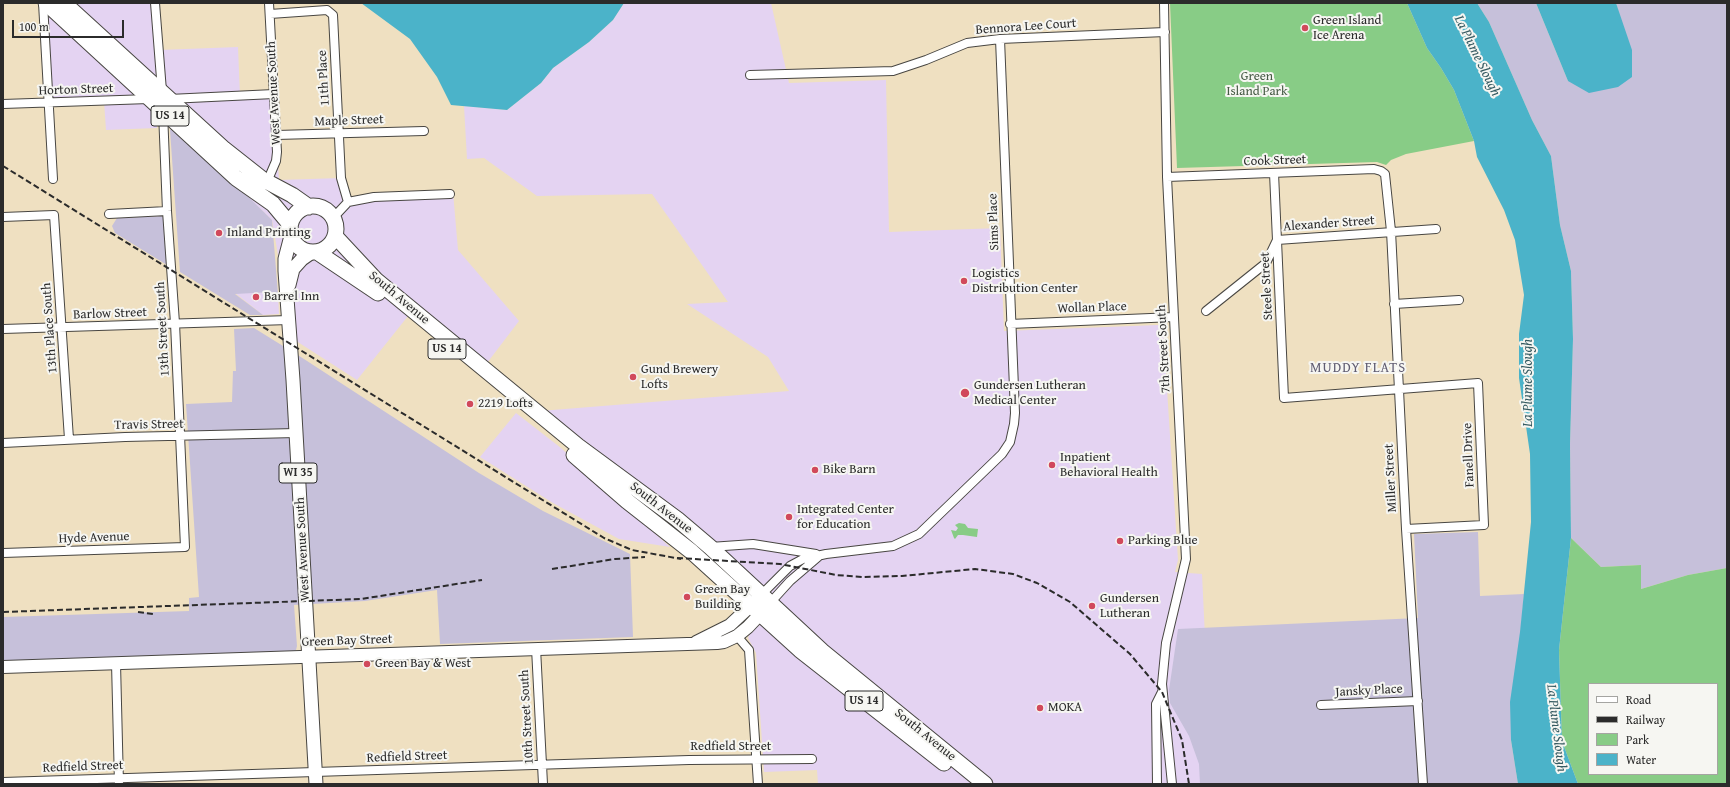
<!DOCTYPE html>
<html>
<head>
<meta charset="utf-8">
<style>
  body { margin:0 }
  #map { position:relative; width:1730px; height:787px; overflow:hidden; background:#efe0c1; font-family:"Gentium Book Plus",serif }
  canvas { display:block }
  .frame { position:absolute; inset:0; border:4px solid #2b2b2b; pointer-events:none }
  .legend { position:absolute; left:1588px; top:683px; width:130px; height:92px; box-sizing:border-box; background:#f6f6f2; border:1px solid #a5a5a2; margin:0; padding:5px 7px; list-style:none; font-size:12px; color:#2b2b2b }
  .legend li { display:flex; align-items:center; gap:8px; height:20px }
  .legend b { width:20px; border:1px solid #a5a5a2 }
  .scale { position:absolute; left:12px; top:20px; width:112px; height:18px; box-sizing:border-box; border:2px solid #2b2b2b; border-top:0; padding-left:5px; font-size:12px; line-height:14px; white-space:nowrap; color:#2b2b2b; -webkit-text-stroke:3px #f6f6f2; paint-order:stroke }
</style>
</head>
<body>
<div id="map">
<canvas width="1730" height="787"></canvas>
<div class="frame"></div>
<ul class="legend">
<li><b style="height:5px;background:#fff"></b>Road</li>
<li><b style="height:5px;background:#2b2b2b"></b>Railway</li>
<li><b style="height:11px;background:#88cc86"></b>Park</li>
<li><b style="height:11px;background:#4bb3c9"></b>Water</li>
</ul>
<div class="scale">100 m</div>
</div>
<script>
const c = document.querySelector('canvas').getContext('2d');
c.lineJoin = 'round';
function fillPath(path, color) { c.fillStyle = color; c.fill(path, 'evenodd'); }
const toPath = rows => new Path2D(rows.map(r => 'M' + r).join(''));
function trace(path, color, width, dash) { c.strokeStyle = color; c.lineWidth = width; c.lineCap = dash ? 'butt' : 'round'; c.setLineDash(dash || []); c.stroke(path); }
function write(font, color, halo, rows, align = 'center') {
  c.font = font + ' "Gentium Book Plus",serif'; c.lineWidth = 4; c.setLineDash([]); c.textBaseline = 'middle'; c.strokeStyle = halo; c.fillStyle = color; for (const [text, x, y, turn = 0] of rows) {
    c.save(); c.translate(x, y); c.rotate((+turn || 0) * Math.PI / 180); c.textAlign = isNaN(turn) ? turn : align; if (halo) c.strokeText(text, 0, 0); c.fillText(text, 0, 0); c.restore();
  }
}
const built = toPath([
  [43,3,155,3,159,50,238,47,240,96,274,94,279,180,341,178,349,202,453,192,458,250,519,321,487,363,416,306,357,380,290,337,289,320,272,220,156,109,157,128,106,130,104,101,49,103],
  [624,3,771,3,789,83,886,80,889,232,1000,228,1004,331,1158,325,1163,327,1178,560,1175,572,1202,574,1212,784,818,784,817,770,764,772,756,653,748,638,750,633,781,607,540,411,789,391,768,357,687,304,728,302,652,194,537,196,484,158,467,159,464,106,507,110,541,83,553,68,589,42,613,20],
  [272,292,278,294,279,314,263,315,235,293],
  [516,413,561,448,670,547,619,539,553,503,480,457]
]);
const industrial = toPath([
  [1477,3,1536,3,1568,81,1620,18,1616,3,1727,3,1727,568,1688,575,1641,589,1641,565,1601,567,1571,538,1570,444,1573,339,1571,271,1560,225,1551,156,1532,120,1489,22],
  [173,127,177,127,272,220,278,294,272,292,235,294,263,315,250,315,180,272,170,130],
  [162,216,165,220,167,265,115,233,112,226,117,218],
  [254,328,304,359,479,473,543,511,630,554,633,637,440,644,437,590,365,601,294,605,297,646,296,650,293,653,3,661,3,617,189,611,189,598,199,597,186,404,232,402,233,371,236,371,234,329],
  [1478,532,1480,596,1524,594,1511,740,1518,784,1200,784,1199,764,1189,736,1170,703,1169,690,1178,629,1418,618,1414,534]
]);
const green = toPath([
  [1170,3,1407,3,1427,48,1441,68,1454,90,1474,141,1406,154,1391,160,1386,165,1377,162,1177,168],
  [959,523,965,524,968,528,978,529,977,537,963,535,958,535,955,539,954,538,951,530,956,531,958,528,955,525],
  [1571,538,1601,567,1641,565,1641,589,1688,575,1727,568,1727,784,1578,784,1562,741,1559,650],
  [1589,684,1717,684,1717,774,1589,774]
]);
const water = toPath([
  [361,3,624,3,613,20,589,42,553,68,541,83,507,110,451,105,437,77,410,39],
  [1407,3,1477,3,1489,22,1532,120,1551,156,1560,225,1571,271,1573,339,1570,444,1571,538,1559,650,1562,741,1578,784,1518,784,1511,740,1510,702,1520,632,1531,522,1530,454,1519,378,1519,334,1524,295,1515,240,1504,210,1477,157,1474,141,1454,90,1441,68,1427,48],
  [1536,3,1616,3,1632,50,1632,77,1618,87,1589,93,1568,81]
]);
const street = toPath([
  [43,3,53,179],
  [155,3,162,91],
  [1164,3,1167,177,1186,559,1166,643,1162,684,1172,784],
  [270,14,327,10,333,15,341,178,348,202],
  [750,75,893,71,926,60,967,43,1000,39,1165,32],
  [169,99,274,94],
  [3,104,149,99],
  [276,135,424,131],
  [1274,173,1284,398,1478,383,1484,525,1406,529],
  [1167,177,1374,169,1381,171,1385,174,1391,231,1406,529,1423,784],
  [267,182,276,161,277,152,269,3],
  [109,214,167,211],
  [3,217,54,215,69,439],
  [333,218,348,202,374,197,450,194],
  [1394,304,1459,300],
  [1206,311,1266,263,1277,240,1436,229],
  [1010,324,1174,317],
  [3,329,289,320],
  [3,443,125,437,296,433],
  [710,547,753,544,816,554],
  [3,553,185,547,175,323,167,211,163,112],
  [761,595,790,566,803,559,826,554,893,546,919,534,1002,454,1010,442,1014,424,1015,413,1000,39],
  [770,603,790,581,818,557],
  [737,636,749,650,758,784],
  [536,648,543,784],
  [116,663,119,784],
  [1321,705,1418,701],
  [3,782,689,760,812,759],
  [1157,784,1156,704,1162,692]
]);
const secondary = toPath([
  [696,642,730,625,758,599],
  [3,667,717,643,724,642,737,636,748,627,766,608]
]);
const primary = toPath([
  [291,236,285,259,285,271,293,380,316,784],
  [289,285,293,269,302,259,312,252]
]);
const highway = toPath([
  [46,3,236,178,273,204,288,222,290,231],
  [64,3,224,149,262,179,292,195,309,207],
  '290 229a23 23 0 1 1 46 0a23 23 0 1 1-46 0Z',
  [335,236,376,280,578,446,677,519,710,547,822,651,985,784],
  [317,252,378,293],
  [574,455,627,501,692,552,800,650,944,763]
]);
const rail = toPath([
  [3,166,604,538,632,550,681,559],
  [677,558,780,564,836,575,862,577,902,576,975,569,1013,574,1037,583,1070,602,1130,654,1162,692,1182,740,1189,784],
  [552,569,615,559,645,557],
  [3,612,361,599,482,580],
  [138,612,153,614]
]);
const markers = [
  [1305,28,4,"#d1495b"],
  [219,233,4,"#d1495b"],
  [964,281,4,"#d1495b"],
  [256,297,4,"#d1495b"],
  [633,377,4,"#d1495b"],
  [965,393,5,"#d1495b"],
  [470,404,4,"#d1495b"],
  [1052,465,4,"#d1495b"],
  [815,470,4,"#d1495b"],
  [789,517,4,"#d1495b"],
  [1120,541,4,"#d1495b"],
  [687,597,4,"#d1495b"],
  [1092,606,4,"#d1495b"],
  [367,664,4,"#d1495b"],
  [1040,708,4,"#d1495b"]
];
const shields = [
  [170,116,38],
  [447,349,38],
  [298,473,38],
  [864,701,38]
];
const shieldNames = [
  ["US 14",170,116],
  ["US 14",447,349],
  ["WI 35",298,473],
  ["US 14",864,701]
];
const poiNames = [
  ["Green Island",1313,21],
  ["Ice Arena",1313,36],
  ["Inland Printing",227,233],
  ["Logistics",972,274],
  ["Distribution Center",972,289],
  ["Barrel Inn",264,297],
  ["Gund Brewery",641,370],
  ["Lofts",641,385],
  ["Gundersen Lutheran",974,386],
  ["Medical Center",974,401],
  ["2219 Lofts",478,404],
  ["Inpatient",1060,458],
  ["Behavioral Health",1060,473],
  ["Bike Barn",823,470],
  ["Integrated Center",797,510],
  ["for Education",797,525],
  ["Parking Blue",1128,541],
  ["Green Bay",695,590],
  ["Building",695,605],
  ["Gundersen",1100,599],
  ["Lutheran",1100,614],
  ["Green Bay & West",375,664],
  ["MOKA",1048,708]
];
const streetNames = [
  ["Bennora Lee Court",1026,27,-4],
  ["11th Place",324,78,-93],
  ["Horton Street",76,90,-2],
  ["West Avenue South",274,93,-93],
  ["Maple Street",349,121,-2],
  ["Cook Street",1275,161,-2],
  ["Sims Place",994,222,-92],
  ["Alexander Street",1329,224,-4],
  ["Steele Street",1267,286,-93],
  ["South Avenue",399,298,40],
  ["Wollan Place",1092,308,-2],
  ["Barlow Street",110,314,-2],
  ["13th Place South",50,328,-94],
  ["13th Street South",163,329,-93],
  ["7th Street South",1164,349,-93],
  ["Travis Street",149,425,-1],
  ["Fanell Drive",1469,455,-92],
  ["Miller Street",1391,478,-93],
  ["South Avenue",661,508,38],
  ["Hyde Avenue",94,538,-2],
  ["West Avenue South",303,549,-93],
  ["Green Bay Street",347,641,-2],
  ["Jansky Place",1369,691,-3],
  ["10th Street South",527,717,-93],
  ["South Avenue",925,735,39],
  ["Redfield Street",731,747],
  ["Redfield Street",407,757,-2],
  ["Redfield Street",83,767,-2]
];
const parkNames = [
  ["Green",1257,77],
  ["Island Park",1257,92]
];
const waterNames = [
  ["La Plume Slough",1477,56,64],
  ["La Plume Slough",1528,383,-90],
  ["La Plume Slough",1556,728,83]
];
const neighbourhoodNames = [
  ["MUDDY FLATS",1358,368]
];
fillPath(built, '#e4d3f2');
fillPath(industrial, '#c6c0da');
fillPath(green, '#88cc86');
fillPath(water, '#4bb3c9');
trace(street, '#484642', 10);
trace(secondary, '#484642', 14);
trace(primary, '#484642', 15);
trace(highway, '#484642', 17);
trace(street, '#fff', 8);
trace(secondary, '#fff', 12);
trace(primary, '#fff', 13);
trace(highway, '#fff', 15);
trace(rail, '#2b2b2b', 2, [6, 3]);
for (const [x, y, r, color] of markers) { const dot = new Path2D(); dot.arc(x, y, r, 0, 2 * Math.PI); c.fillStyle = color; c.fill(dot); trace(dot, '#f6f6f2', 1.5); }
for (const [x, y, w] of shields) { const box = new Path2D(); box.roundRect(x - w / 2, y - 10, w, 20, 3); c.fillStyle = '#f6f6f2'; c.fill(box); trace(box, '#2b2b2b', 1); }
write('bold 12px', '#2b2b2b', null, shieldNames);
write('13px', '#2b2b2b', '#f6f6f2', poiNames, 'left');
write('13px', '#2b2b2b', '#f6f6f2', streetNames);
write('13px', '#475b46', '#f6f6f2', parkNames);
write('italic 14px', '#365b62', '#f6f6f2', waterNames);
c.letterSpacing = '1px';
write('14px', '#615d72', '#f6f6f2', neighbourhoodNames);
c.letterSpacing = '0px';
</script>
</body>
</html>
